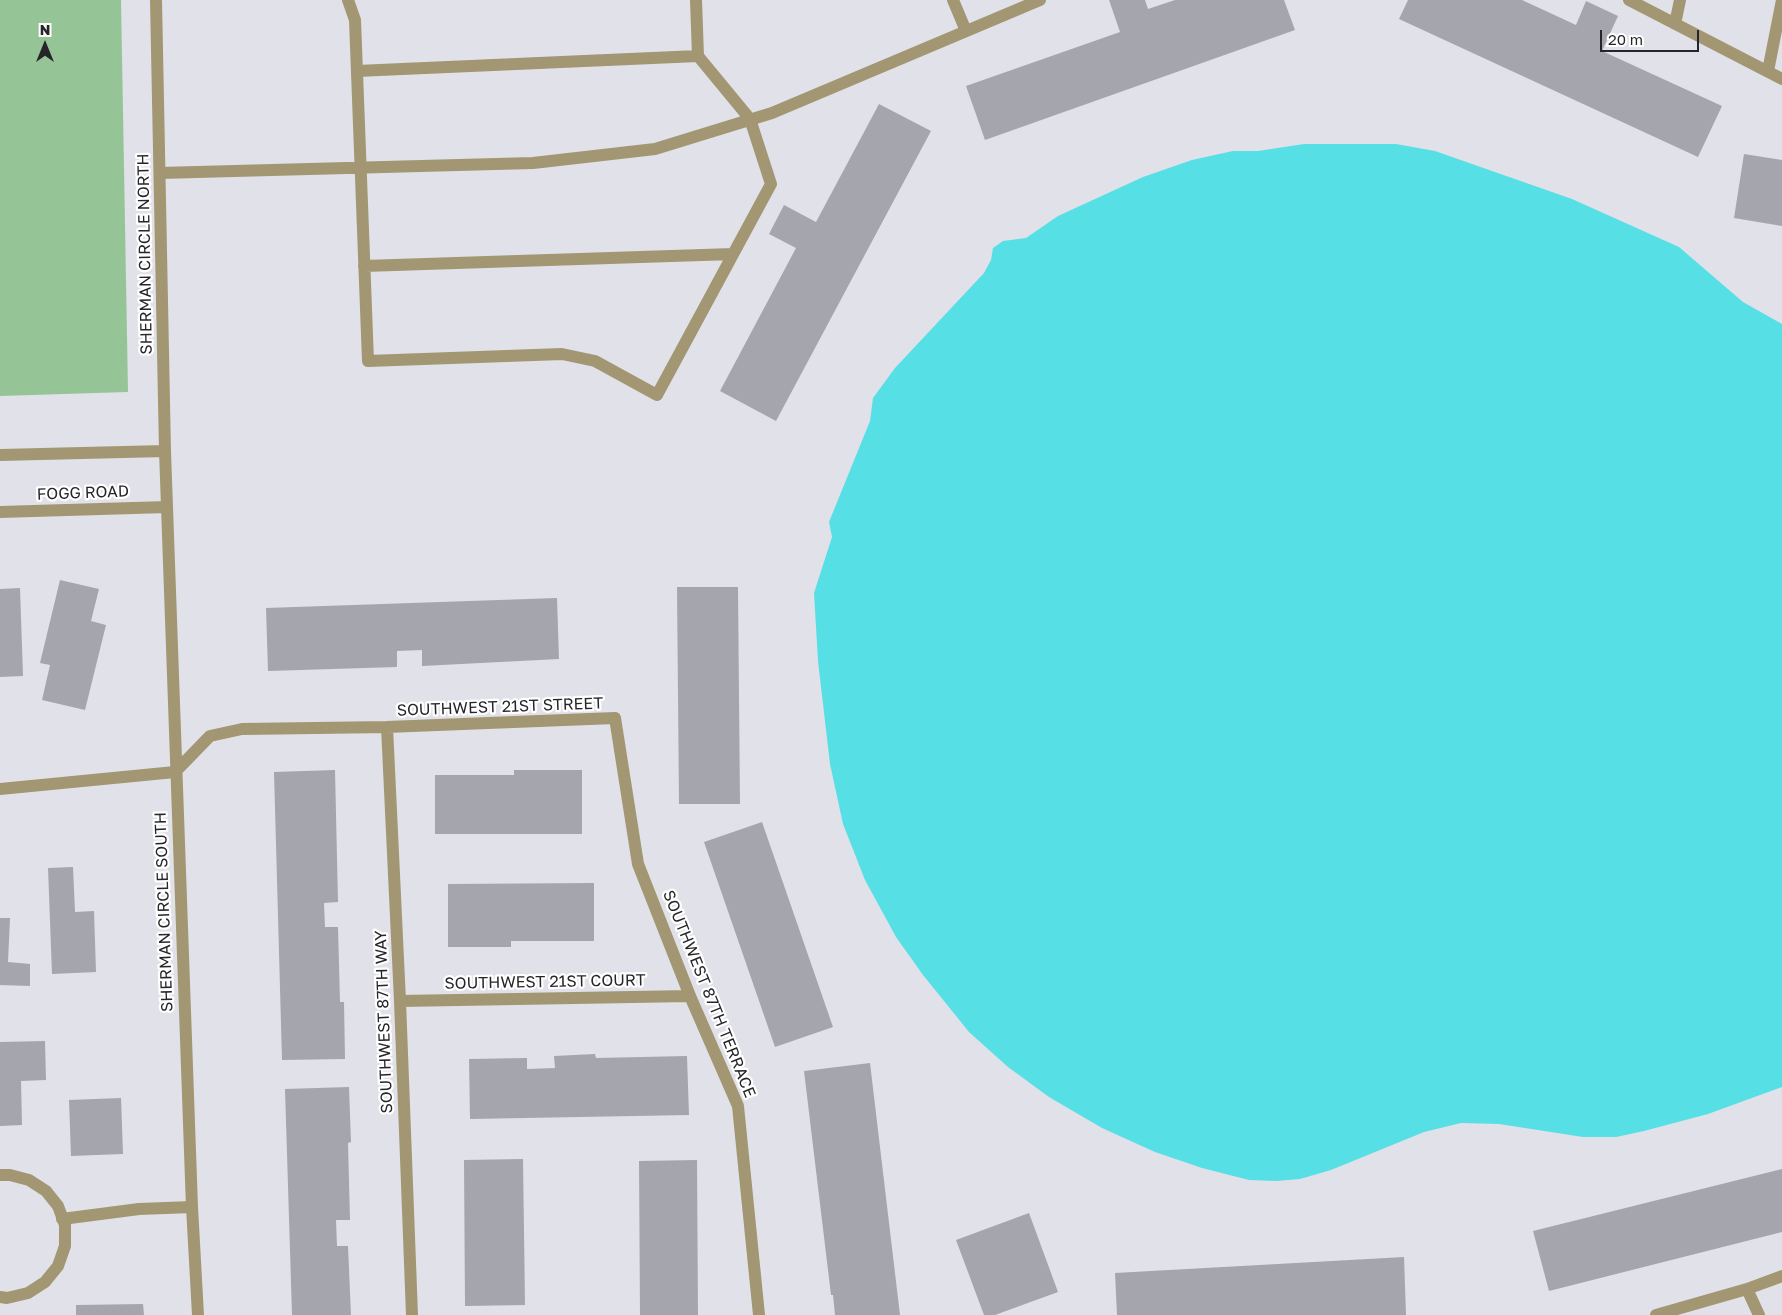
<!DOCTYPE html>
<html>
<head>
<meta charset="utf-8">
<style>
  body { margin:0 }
  #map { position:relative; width:1782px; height:1315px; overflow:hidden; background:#e1e1e9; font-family:"Golos Text",sans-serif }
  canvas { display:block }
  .north { position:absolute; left:20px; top:20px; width:50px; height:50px; -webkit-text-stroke:4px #fff; paint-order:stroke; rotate:0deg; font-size:14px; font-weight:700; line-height:20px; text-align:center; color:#26262a }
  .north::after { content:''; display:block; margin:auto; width:18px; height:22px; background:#26262a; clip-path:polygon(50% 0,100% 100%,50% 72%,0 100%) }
  .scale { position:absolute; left:1600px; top:30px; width:99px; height:22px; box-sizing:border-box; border:2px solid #26262a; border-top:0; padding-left:6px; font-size:15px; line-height:18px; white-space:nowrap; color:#26262a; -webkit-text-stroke:4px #fff; paint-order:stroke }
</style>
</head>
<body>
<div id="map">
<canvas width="1782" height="1315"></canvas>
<div class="north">N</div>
<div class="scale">20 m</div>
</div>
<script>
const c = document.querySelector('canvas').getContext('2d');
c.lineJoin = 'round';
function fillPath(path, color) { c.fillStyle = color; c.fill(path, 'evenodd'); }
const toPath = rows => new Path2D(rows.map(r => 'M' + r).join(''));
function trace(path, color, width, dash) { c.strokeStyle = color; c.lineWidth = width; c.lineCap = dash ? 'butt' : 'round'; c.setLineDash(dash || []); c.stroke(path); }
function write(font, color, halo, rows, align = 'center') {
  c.font = font + ' "Golos Text",sans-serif'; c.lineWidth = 4.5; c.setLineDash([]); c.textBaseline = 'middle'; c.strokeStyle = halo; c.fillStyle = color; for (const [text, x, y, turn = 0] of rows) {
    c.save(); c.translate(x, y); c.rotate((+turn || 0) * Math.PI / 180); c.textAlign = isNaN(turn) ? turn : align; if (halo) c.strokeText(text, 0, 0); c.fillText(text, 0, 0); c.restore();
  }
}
const green = toPath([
  [0,0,121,0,128,392,0,396]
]);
const water = toPath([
  [1304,144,1396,144,1435,151,1572,199,1679,247,1743,302,1782,324,1782,1087,1708,1114,1644,1131,1616,1137,1583,1137,1499,1124,1461,1123,1424,1132,1331,1170,1300,1179,1276,1181,1249,1180,1202,1168,1155,1152,1102,1128,1049,1097,1008,1067,969,1032,923,975,896,937,865,880,843,824,830,764,818,661,814,593,832,537,829,522,870,421,873,398,895,368,984,273,991,260,993,248,1003,241,1026,238,1058,216,1143,177,1192,160,1233,151,1258,151]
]);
const building = toPath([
  [1109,0,1145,0,1148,9,1175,0,1284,0,1295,30,985,140,966,86,1120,32],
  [1408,0,1522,0,1576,25,1586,1,1618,16,1602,51,1722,106,1698,157,1399,19],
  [879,104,931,131,776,421,720,391,796,248,769,234,784,205,816,222],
  [1744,154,1782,160,1782,226,1734,218],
  [60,580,99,589,91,621,106,625,85,710,42,700,50,665,40,663],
  [677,587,738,587,740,804,679,804],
  [20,588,23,676,0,677,0,589],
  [557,598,559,659,422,666,422,650,397,651,397,667,268,671,266,608],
  [335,770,338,902,324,903,325,927,338,927,340,1002,344,1002,345,1059,282,1060,274,772],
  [514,770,582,770,582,834,435,834,435,775,514,775],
  [762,822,833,1027,775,1047,704,842],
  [73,867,75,912,94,911,96,972,52,974,48,868],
  [594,883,594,941,511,941,511,947,448,947,448,884],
  [0,918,10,918,8,962,30,964,30,986,0,985],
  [45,1041,46,1080,21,1081,22,1125,0,1126,0,1042],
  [595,1054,596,1058,687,1056,689,1115,470,1119,469,1059,527,1058,527,1069,555,1068,554,1056],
  [870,1063,900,1315,835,1315,833,1295,831,1295,804,1071],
  [349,1087,351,1142,348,1143,350,1220,336,1220,337,1246,348,1246,351,1315,292,1315,285,1089],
  [121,1098,123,1154,71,1156,69,1100],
  [523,1159,525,1305,465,1306,464,1160],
  [697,1160,698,1315,640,1315,639,1161],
  [1782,1169,1782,1232,1549,1291,1533,1231],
  [1029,1213,1058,1292,995,1315,984,1315,956,1240],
  [1404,1257,1406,1315,1117,1315,1115,1273],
  [143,1304,144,1315,76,1315,76,1305]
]);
const service = toPath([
  [348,0,355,20,368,361,562,354,595,361,657,395,771,184,750,119,698,56],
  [953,0,966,31],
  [1629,0,1782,79],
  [1675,24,1680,0],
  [1768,71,1782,0],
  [160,173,533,163,655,149,772,113,1040,0],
  [364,266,733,254]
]);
const minor = toPath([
  [156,0,165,451,192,1207,198,1315],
  [357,71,698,56,696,0],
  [0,455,165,451],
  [0,512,167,507],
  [387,727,400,1001,412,1315],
  [0,789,175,772,210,736,242,729,387,727,615,718,638,864,690,996,738,1106,759,1315],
  [400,1001,690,996],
  [0,1175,10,1175,29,1180,46,1191,58,1206,65,1225,65,1246,58,1266,45,1282,28,1293,7,1298,0,1297],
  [62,1219,139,1209,192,1207],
  [1747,1289,1759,1315],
  [1656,1315,1747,1289,1782,1276]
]);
const streetNames = [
  ["SHERMAN CIRCLE NORTH",145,254,-91],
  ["FOGG ROAD",83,493,-2],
  ["SOUTHWEST 21ST STREET",500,707,-2],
  ["SHERMAN CIRCLE SOUTH",164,912,-92],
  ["SOUTHWEST 21ST COURT",545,982,-1],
  ["SOUTHWEST 87TH TERRACE",709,994,68],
  ["SOUTHWEST 87TH WAY",384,1022,-92]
];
fillPath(green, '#95c597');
fillPath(water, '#57dfe6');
fillPath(building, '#a5a5ad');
trace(service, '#a29772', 12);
trace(minor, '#a29772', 12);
write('16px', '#26262a', '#fff', streetNames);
</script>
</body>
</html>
